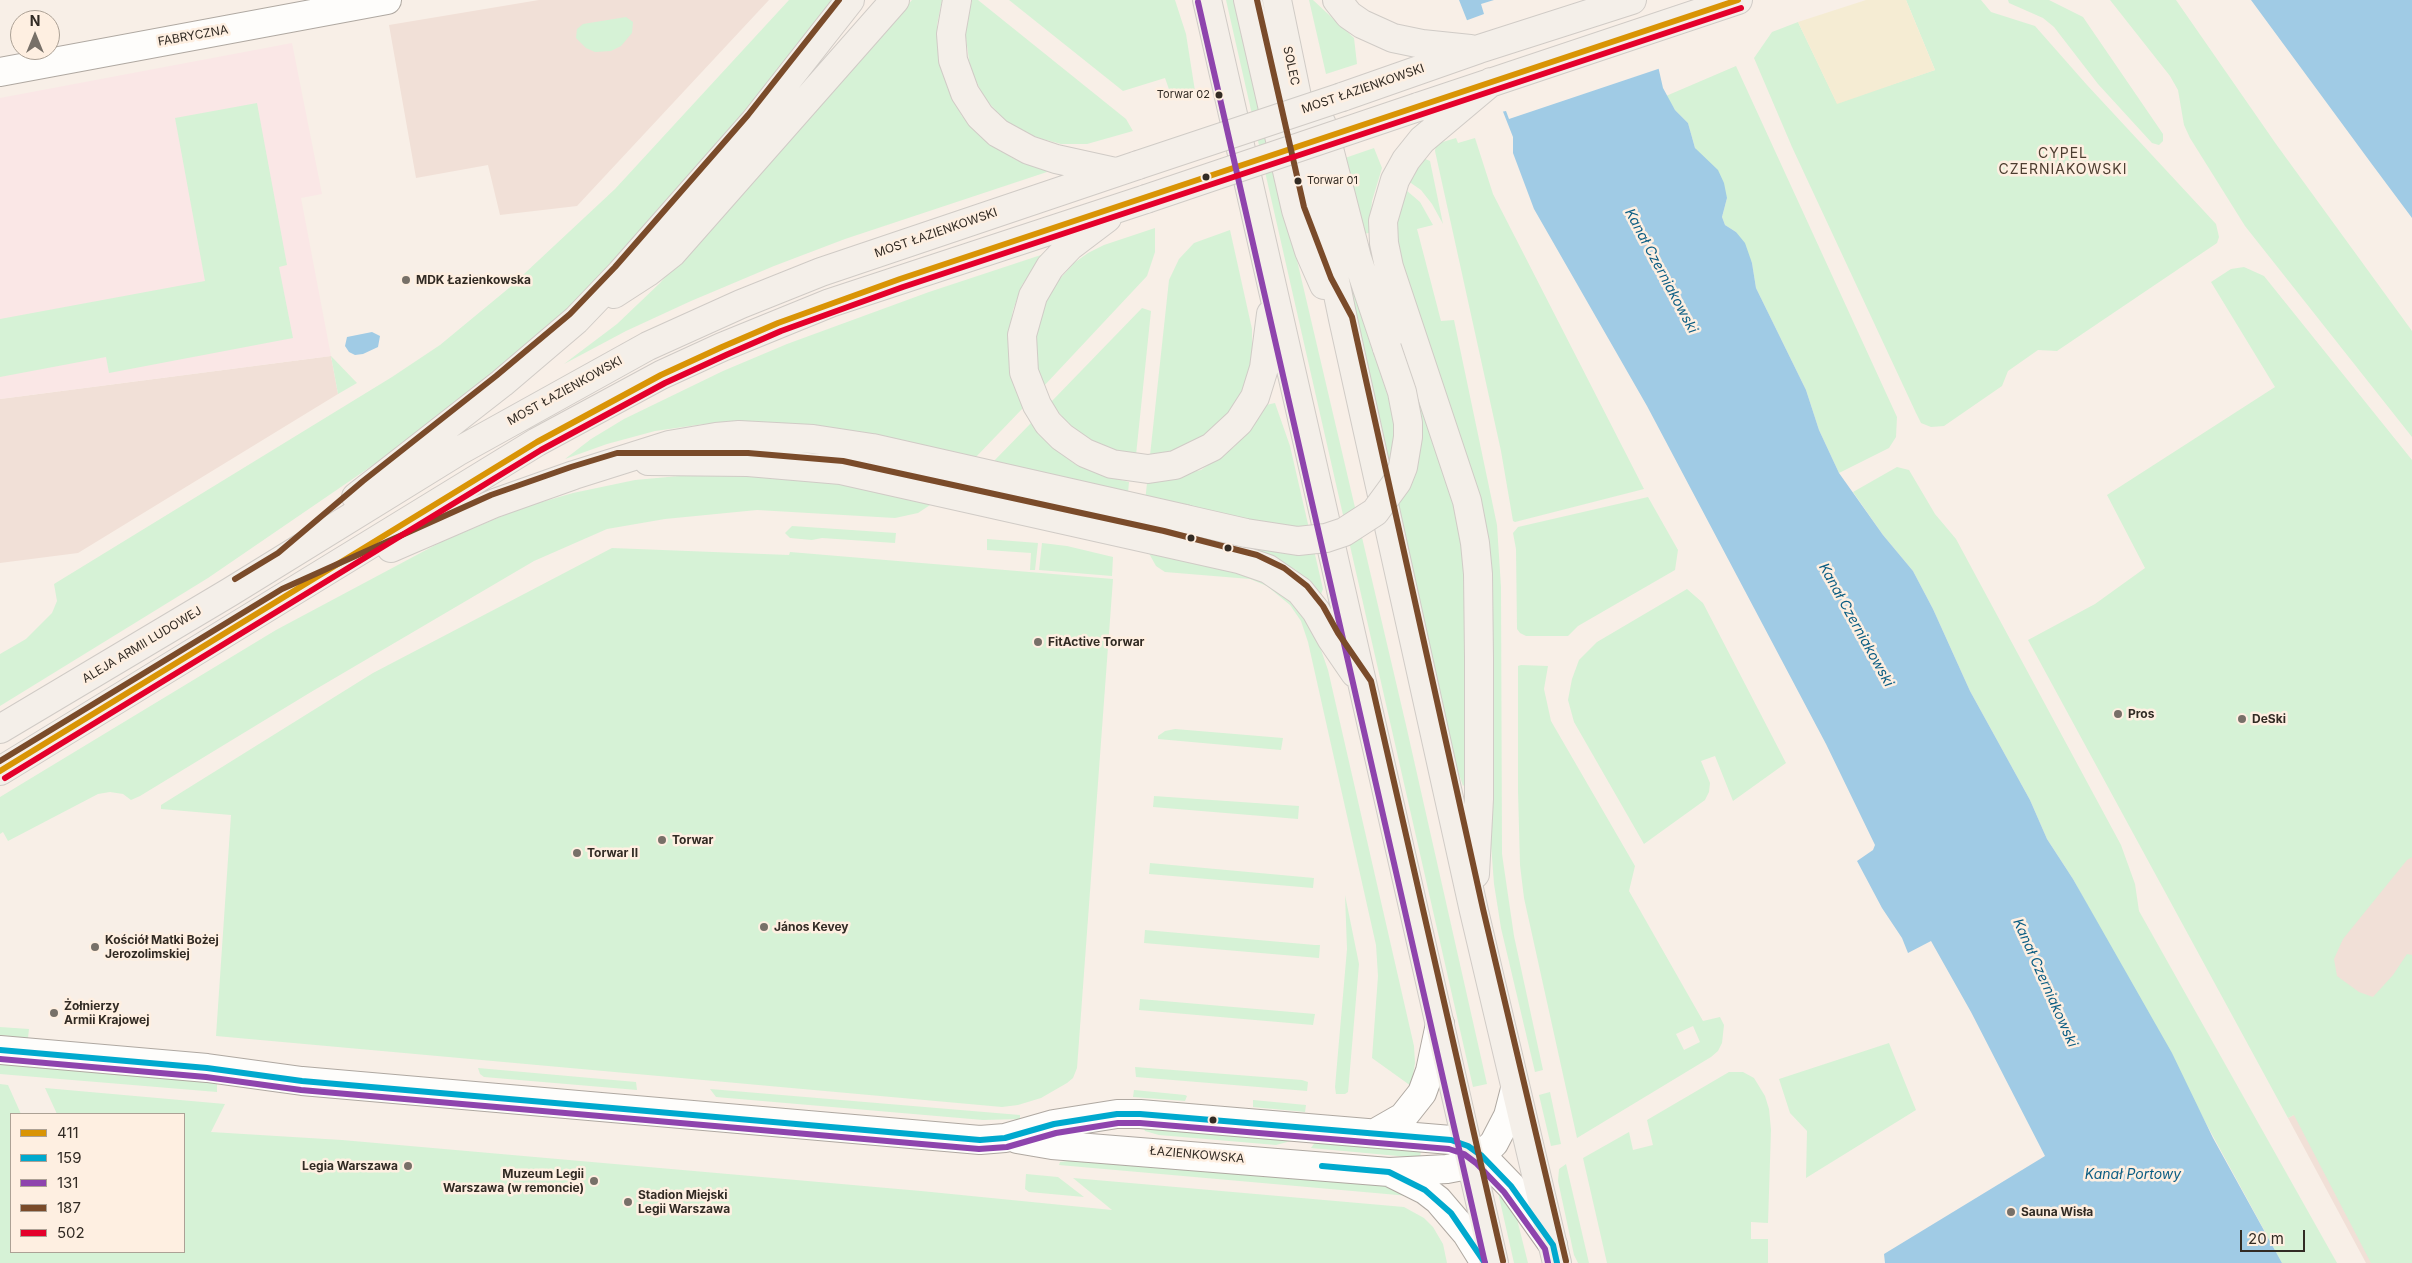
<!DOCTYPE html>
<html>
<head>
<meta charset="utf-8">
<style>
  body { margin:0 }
  #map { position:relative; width:2412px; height:1263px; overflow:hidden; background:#f8efe7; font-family:Inter,sans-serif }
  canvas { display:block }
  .legend { position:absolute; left:10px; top:1113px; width:175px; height:140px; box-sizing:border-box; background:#feefe1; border:1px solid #aca195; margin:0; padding:6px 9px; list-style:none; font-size:15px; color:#322b24 }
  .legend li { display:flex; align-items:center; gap:10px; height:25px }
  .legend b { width:25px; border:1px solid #aca195 }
  .north { position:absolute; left:10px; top:10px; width:50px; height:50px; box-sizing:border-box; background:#feefe1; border:1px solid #aca195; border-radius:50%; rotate:0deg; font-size:14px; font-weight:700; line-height:20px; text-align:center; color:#322b24 }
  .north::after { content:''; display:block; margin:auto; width:18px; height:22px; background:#777068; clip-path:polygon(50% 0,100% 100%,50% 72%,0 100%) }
  .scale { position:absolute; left:2240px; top:1230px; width:65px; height:22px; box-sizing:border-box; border:2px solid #322b24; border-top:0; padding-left:6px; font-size:15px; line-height:18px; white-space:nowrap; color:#322b24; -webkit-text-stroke:4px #feefe1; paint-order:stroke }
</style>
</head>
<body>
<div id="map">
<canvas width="2412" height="1263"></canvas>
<ul class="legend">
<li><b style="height:6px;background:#d99405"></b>411</li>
<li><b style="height:6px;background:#00a9ce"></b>159</li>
<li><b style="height:6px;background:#8e44ad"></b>131</li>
<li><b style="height:6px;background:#7a4b2a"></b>187</li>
<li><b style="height:6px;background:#e4002b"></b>502</li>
</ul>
<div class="north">N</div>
<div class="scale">20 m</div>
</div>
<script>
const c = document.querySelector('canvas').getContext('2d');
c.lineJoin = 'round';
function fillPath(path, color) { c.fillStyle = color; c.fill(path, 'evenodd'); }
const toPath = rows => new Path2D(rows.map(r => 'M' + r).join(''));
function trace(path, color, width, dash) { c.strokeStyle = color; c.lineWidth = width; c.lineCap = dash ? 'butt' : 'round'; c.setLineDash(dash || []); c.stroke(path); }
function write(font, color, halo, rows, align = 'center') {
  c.font = font + ' Inter,sans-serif'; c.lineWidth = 5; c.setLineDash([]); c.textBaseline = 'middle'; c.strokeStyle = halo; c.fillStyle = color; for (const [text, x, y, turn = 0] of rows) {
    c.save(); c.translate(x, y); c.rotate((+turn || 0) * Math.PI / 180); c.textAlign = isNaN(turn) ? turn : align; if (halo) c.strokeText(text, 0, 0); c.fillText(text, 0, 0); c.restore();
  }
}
const commercial = toPath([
  [539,0,769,0,577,206,500,215,488,165,416,178,389,25],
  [331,356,338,394,78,553,0,563,0,399],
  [2412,816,2412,1263,2366,1263,2288,1118,2371,1072,2304,946]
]);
const education = toPath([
  [292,43,322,194,301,198,331,356,0,399,0,98]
]);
const green = toPath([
  [789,0,833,0,689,180,614,264,533,342,414,437,208,578,0,706,0,654,26,639,52,613,57,601,54,584,392,377,440,345,509,288,615,189],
  [912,0,942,0,937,25,940,63,948,89,962,116,991,145,1016,160,1046,170,1047,172,845,239,774,266,691,301,626,331,564,364,617,324,660,283],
  [972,0,978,0,1126,119,1133,131,1087,144,1061,144,1035,137,1006,121,984,98,970,67,965,31],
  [1009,0,1175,0,1186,34,1195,91,1175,96,1171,95,1165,78,1123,91],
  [1226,0,1236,0,1406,725,1487,1084,1473,1087],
  [1309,0,1313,0,1354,38,1357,64,1326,74],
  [1906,0,1981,0,1991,12,2035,26,2087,85,2216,224,2219,237,2217,243,2057,351,2038,350,2008,371,2002,386,1944,426,1931,427,1921,423,1916,413,1792,147,1754,58,1772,32,1798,22,1837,103,1935,70],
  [2008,0,2049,0,2083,17,2163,134,2163,141,2159,145,2152,143,2098,84,2054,27,2043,18,2009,3],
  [2110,0,2176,0,2276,144,2412,331,2412,437,2245,226,2190,138,2184,125,2178,90,2170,76],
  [626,17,633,22,632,33,621,46,611,51,595,52,586,48,576,38,577,29,583,24],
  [1736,66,1897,417,1896,437,1889,448,1839,473,1819,430,1806,390,1756,288,1752,263,1736,232,1725,225,1722,217,1727,198,1695,148,1688,123,1675,110,1666,96],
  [257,103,287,265,279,267,293,338,109,373,106,357,0,377,0,319,205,281,175,118],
  [1456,138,1458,143,1475,138,1493,194,1644,489,1515,522,1513,521,1501,451,1435,151,1436,144],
  [1374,148,1382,168,1372,201,1369,233,1363,234,1345,158],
  [1423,158,1430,161,1443,224,1432,204,1421,190,1408,181],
  [1406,190,1420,202,1433,225,1417,229,1441,321,1454,320,1497,525,1501,587,1502,854,1514,936,1543,1070,1535,1072,1501,928,1494,884,1490,831,1490,579,1397,243,1396,223],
  [1155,228,1155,252,1147,276,1043,387,1036,361,1037,331,1045,301,1057,282,1074,263,1088,253,1104,245],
  [1230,230,1252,329,1252,359,1244,391,1188,473,1201,470,1234,447,1251,428,1266,405,1275,403,1290,446,1323,589,1321,594,1296,570,1267,555,1143,520,1169,280,1179,259,1194,243],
  [1044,254,1022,285,1013,310,1009,333,1011,374,1023,408,974,459,748,423,704,424,655,431,607,444,565,459,591,439,624,419,723,371,787,344,929,292],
  [1344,261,1391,403,1396,437,1387,473],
  [2244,267,2264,276,2412,460,2412,857,2407,860,2343,939,2334,959,2337,976,2359,992,2373,997,2393,975,2407,954,2412,955,2412,1263,2371,1263,2294,1115,2288,1118,2028,640,2095,604,2145,568,2107,495,2275,387,2211,282,2231,269],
  [1142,308,1151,311,1136,455,1119,452,1095,443,1070,427,1051,402],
  [1402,349,1455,505,1463,545,1466,574,1466,783,1463,786,1449,744,1394,508,1408,491,1416,470,1421,444,1420,420],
  [331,356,357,383,338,394],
  [1031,423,1053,448,1075,464,1104,476,1129,482,1128,493,993,462],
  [1897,467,1909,470,1935,514,1956,539,2121,845,2135,884,2139,911,2337,1263,2282,1263,2073,879,2047,839,2030,800,1970,691,1933,609,1913,571,1883,535,1853,492],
  [712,473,808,476,933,503,918,513,895,518,757,510,665,519,607,529,534,561,311,692,140,796,131,800,123,794,110,792,98,794,8,841,3,832,0,834,0,797,276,630,441,542,521,508,573,493,635,480],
  [1648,497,1678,550,1675,570,1578,626,1568,636,1526,636,1520,633,1517,629,1516,549,1513,533,1518,527],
  [792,526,896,533,895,543,822,538,812,540,790,538,785,533],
  [987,539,1038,543,1035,570,1030,570,1031,553,987,550],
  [1042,543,1067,546,1113,557,1112,576,1039,570],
  [612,548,789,555,790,552,1113,579,1077,1068,1073,1078,1067,1083,1041,1098,1018,1105,1002,1107,216,1036,231,815,161,809,161,805,373,673],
  [1146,548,1234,569,1277,588,1302,611,1319,644,1328,670,1414,1046,1415,1063,1411,1086,1372,1058,1378,976,1376,945,1308,642,1301,621,1290,605,1267,586,1250,579,1165,572,1156,566],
  [1687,589,1703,603,1786,763,1733,801,1715,756,1701,761,1710,783,1709,792,1705,800,1644,844,1574,722,1568,700,1572,679,1579,660,1597,642],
  [1521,665,1548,666,1544,689,1551,721,1635,866,1629,891,1703,1021,1720,1017,1724,1025,1722,1043,1718,1051,1711,1057,1577,1138,1524,898,1520,865,1518,791,1518,666],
  [1693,1026,1700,1042,1684,1050,1676,1034],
  [1175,729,1283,738,1281,750,1158,739,1158,736,1165,731],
  [1154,796,1299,806,1298,819,1153,807],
  [1150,863,1314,878,1313,888,1149,874],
  [1345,895,1359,964,1348,1092,1345,1094,1336,1094,1335,1087,1347,949],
  [1145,930,1315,945,1320,945,1319,958,1144,943],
  [1140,999,1315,1014,1313,1025,1139,1010],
  [0,1027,29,1029,28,1038,0,1035],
  [1889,1043,1916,1110,1806,1178,1807,1131,1790,1113,1779,1079],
  [0,1064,217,1082,217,1092,0,1074],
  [1135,1067,1302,1080,1308,1082,1307,1091,1136,1077],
  [478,1068,636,1082,637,1090,484,1077,480,1074],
  [1729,1072,1743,1072,1754,1078,1765,1096,1769,1109,1771,1130,1768,1223,1751,1222,1751,1239,1768,1239,1768,1263,1607,1263,1583,1158,1629,1132,1633,1150,1653,1145,1647,1120],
  [0,1084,8,1085,21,1114,11,1114,11,1252,184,1252,184,1114,57,1114,45,1088,225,1104,211,1132,342,1140,921,1191,1112,1210,1073,1178,1404,1207,1424,1218,1433,1227,1443,1244,1447,1263,0,1263],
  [710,1089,1020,1115,1020,1119,983,1120,716,1097],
  [1134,1090,1185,1095,1187,1096,1185,1101,1133,1097],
  [1550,1092,1561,1144,1551,1146,1539,1095],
  [1253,1100,1306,1105,1305,1112,1253,1107],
  [1143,1127,1292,1139,1291,1141,1276,1145,1159,1135,1145,1131],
  [1316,1141,1421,1150,1420,1158,1311,1148],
  [1075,1160,1372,1184,1391,1187,1409,1196,1059,1165,1060,1162],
  [1566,1164,1589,1263,1578,1263,1574,1255,1558,1181,1559,1169],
  [1026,1174,1058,1177,1084,1197,1029,1192,1025,1189],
  [1497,1188,1516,1215,1528,1263,1514,1263]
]);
const sand = toPath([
  [1866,0,1906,0,1935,70,1837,104,1798,22]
]);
const water = toPath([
  [1459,0,1643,0,1663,88,1675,110,1688,123,1695,148,1718,170,1724,183,1727,198,1722,217,1725,225,1736,232,1745,243,1752,263,1756,288,1806,390,1819,430,1839,473,1883,535,1913,571,1933,609,1970,691,2030,800,2047,839,2073,879,2172,1053,2213,1138,2282,1263,1885,1263,1884,1254,2045,1156,1971,1012,1931,941,1908,953,1902,938,1882,908,1857,861,1873,850,1875,845,1826,744,1647,406,1534,209,1513,153,1513,137],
  [2251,0,2412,0,2412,218,2371,163],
  [372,332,380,336,378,347,363,354,355,355,349,352,345,346,347,337]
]);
const pier = toPath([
  [1494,0,1646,0,1661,68,1509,119,1506,111,1501,112,1465,21,1484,14,1481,4]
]);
const minor = toPath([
  [0,72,387,0],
  [0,1050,207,1068,302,1081,980,1140,1005,1138,1054,1124,1117,1114,1140,1114,1451,1140,1468,1146,1482,1156,1511,1186,1553,1245],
  [1375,1133,1403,1117,1422,1093,1430,1071,1440,1024],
  [1017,1139,1052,1145,1389,1172,1447,1169,1473,1164,1494,1143,1508,1116,1515,1089],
  [1389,1172,1425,1190,1438,1200,1467,1234,1485,1263]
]);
const major = toPath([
  [957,0,951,34,953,60,965,93,980,116,998,133,1029,150,1056,159,1115,172],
  [1207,0,1494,1263],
  [1248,0,1296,210,1309,251,1324,285],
  [1277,0,1343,319,1474,911,1557,1263],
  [1337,0,1349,15,1362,24,1393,38,1422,44,1470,49],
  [1342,97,1479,49,1632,0],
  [1418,107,1738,0],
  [1318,116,1324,129,1357,258,1387,348],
  [1107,218,1070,246,1050,267,1033,296,1022,335,1024,372,1037,405,1048,423,1062,437,1085,453,1112,464,1148,469,1175,465,1212,447,1239,422,1255,397,1264,368,1271,314],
  [614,294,648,272,672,253,895,0],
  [648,461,748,462,841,470,1239,559,1268,569,1300,591,1316,611,1331,638,1355,673],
  [356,497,502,383,576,320,621,273,755,121,850,0],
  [391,548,495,503,574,475,669,445,716,437,739,435,813,439,872,448,1185,519],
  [0,729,230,592,457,452,648,346,741,304,821,272,1138,165],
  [0,771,537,442,661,375,722,347,830,303,1146,199],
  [1475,874,1479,799,1479,658,1478,574,1475,543,1467,501,1389,267,1384,243,1383,221,1395,180,1406,160,1422,140,1491,82]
]);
const majorBridge = toPath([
  [1138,165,1342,97],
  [1146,199,1418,107],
  [1185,519,1246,533,1298,541,1326,538,1344,532,1375,512,1397,482,1403,467,1408,437,1408,423,1402,392,1387,348]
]);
const bus1 = toPath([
  [0,771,537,442,661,375,722,347,778,323,900,279,1738,0]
]);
const bus2 = toPath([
  [0,1050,207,1068,302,1081,980,1140,1005,1138,1054,1124,1117,1114,1140,1114,1451,1140,1468,1146,1482,1156,1511,1186,1553,1245,1557,1263],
  [1322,1166,1389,1172,1425,1190,1451,1213,1485,1263]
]);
const bus3 = toPath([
  [1198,2,1485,1263],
  [0,1059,206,1077,301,1090,979,1149,1007,1147,1056,1133,1118,1123,1140,1123,1449,1149,1464,1154,1476,1163,1504,1192,1545,1249,1548,1263]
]);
const bus4 = toPath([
  [1257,0,1304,207,1331,278,1352,317,1483,909,1566,1261],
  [235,579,278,553,363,481,496,376,570,314,615,267,748,115,839,0],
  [0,761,282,589,491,495,571,467,617,453,748,453,843,461,1164,531,1257,555,1284,568,1307,586,1323,606,1338,633,1371,681,1503,1261]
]);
const bus5 = toPath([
  [5,778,541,450,665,383,726,355,781,331,903,287,1741,8]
]);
const markers = [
  [1219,95,4.5,"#322b24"],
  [1206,177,4.5,"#322b24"],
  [1298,181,4.5,"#322b24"],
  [406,280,5,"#777068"],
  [1191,538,4.5,"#322b24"],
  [1228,548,4.5,"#322b24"],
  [1038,642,5,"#777068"],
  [2118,714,5,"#777068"],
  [2242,719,5,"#777068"],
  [662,840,5,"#777068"],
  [577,853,5,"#777068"],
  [764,927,5,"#777068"],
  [95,947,5,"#777068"],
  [54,1013,5,"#777068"],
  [1213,1120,4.5,"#322b24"],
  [408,1166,5,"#777068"],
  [594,1181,5,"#777068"],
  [628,1202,5,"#777068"],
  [2011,1212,5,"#777068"]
];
const busNames = [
  ["Torwar 02",1210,95],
  ["Torwar 01",1307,181,"left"]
];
const streetNames = [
  ["FABRYCZNA",193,36,-10],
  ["SOLEC",1291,66,78],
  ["MOST ŁAZIENKOWSKI",1363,89,-19],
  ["MOST ŁAZIENKOWSKI",936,233,-19],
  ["MOST ŁAZIENKOWSKI",565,391,-29],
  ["ALEJA ARMII LUDOWEJ",142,645,-31],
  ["ŁAZIENKOWSKA",1197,1155,5]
];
const poiNames = [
  ["MDK Łazienkowska",416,280],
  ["FitActive Torwar",1048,642],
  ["Pros",2128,714],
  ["DeSki",2252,719],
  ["Torwar",672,840],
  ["Torwar II",587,853],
  ["János Kevey",774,927],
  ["Kościół Matki Bożej",105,940],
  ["Jerozolimskiej",105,954],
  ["Żołnierzy",64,1006],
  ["Armii Krajowej",64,1020],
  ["Legia Warszawa",398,1166,"right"],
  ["Muzeum Legii",584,1174,"right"],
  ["Warszawa (w remoncie)",584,1188,"right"],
  ["Stadion Miejski",638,1195],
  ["Legii Warszawa",638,1209],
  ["Sauna Wisła",2021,1212]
];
const neighbourhoodNames = [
  ["CYPEL",2063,154],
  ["CZERNIAKOWSKI",2063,170]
];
const waterNames = [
  ["Kanał Czerniakowski",1661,271,62],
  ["Kanał Czerniakowski",1856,625,61],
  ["Kanał Czerniakowski",2045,983,66],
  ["Kanał Portowy",2133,1175]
];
fillPath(commercial, '#f1e0d7');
fillPath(education, '#fae7e6');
fillPath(green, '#d6f2d6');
fillPath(sand, '#f5ecd3');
fillPath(water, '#a0cbe5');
fillPath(pier, '#f8efe7');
trace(minor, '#afa8a1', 30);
trace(major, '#d0cbc6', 30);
trace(minor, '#fefdfb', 28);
trace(major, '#f4efe9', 28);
trace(majorBridge, '#d0cbc6', 30, []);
trace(majorBridge, '#f4efe9', 28);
trace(bus1, '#d99405', 6);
trace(bus2, '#00a9ce', 6);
trace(bus3, '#8e44ad', 6);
trace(bus4, '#7a4b2a', 6);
trace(bus5, '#e4002b', 6);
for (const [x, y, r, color] of markers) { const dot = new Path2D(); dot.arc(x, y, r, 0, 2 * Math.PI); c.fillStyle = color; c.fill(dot); trace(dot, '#feefe1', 2); }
write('11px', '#322b24', '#feefe1', busNames, 'right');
write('12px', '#322b24', '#feefe1', streetNames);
write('bold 12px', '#322b24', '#feefe1', poiNames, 'left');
c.letterSpacing = '1px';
write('14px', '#4d3e30', '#feefe1', neighbourhoodNames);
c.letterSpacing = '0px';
write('italic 14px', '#0b5d83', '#feefe1', waterNames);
</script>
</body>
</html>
